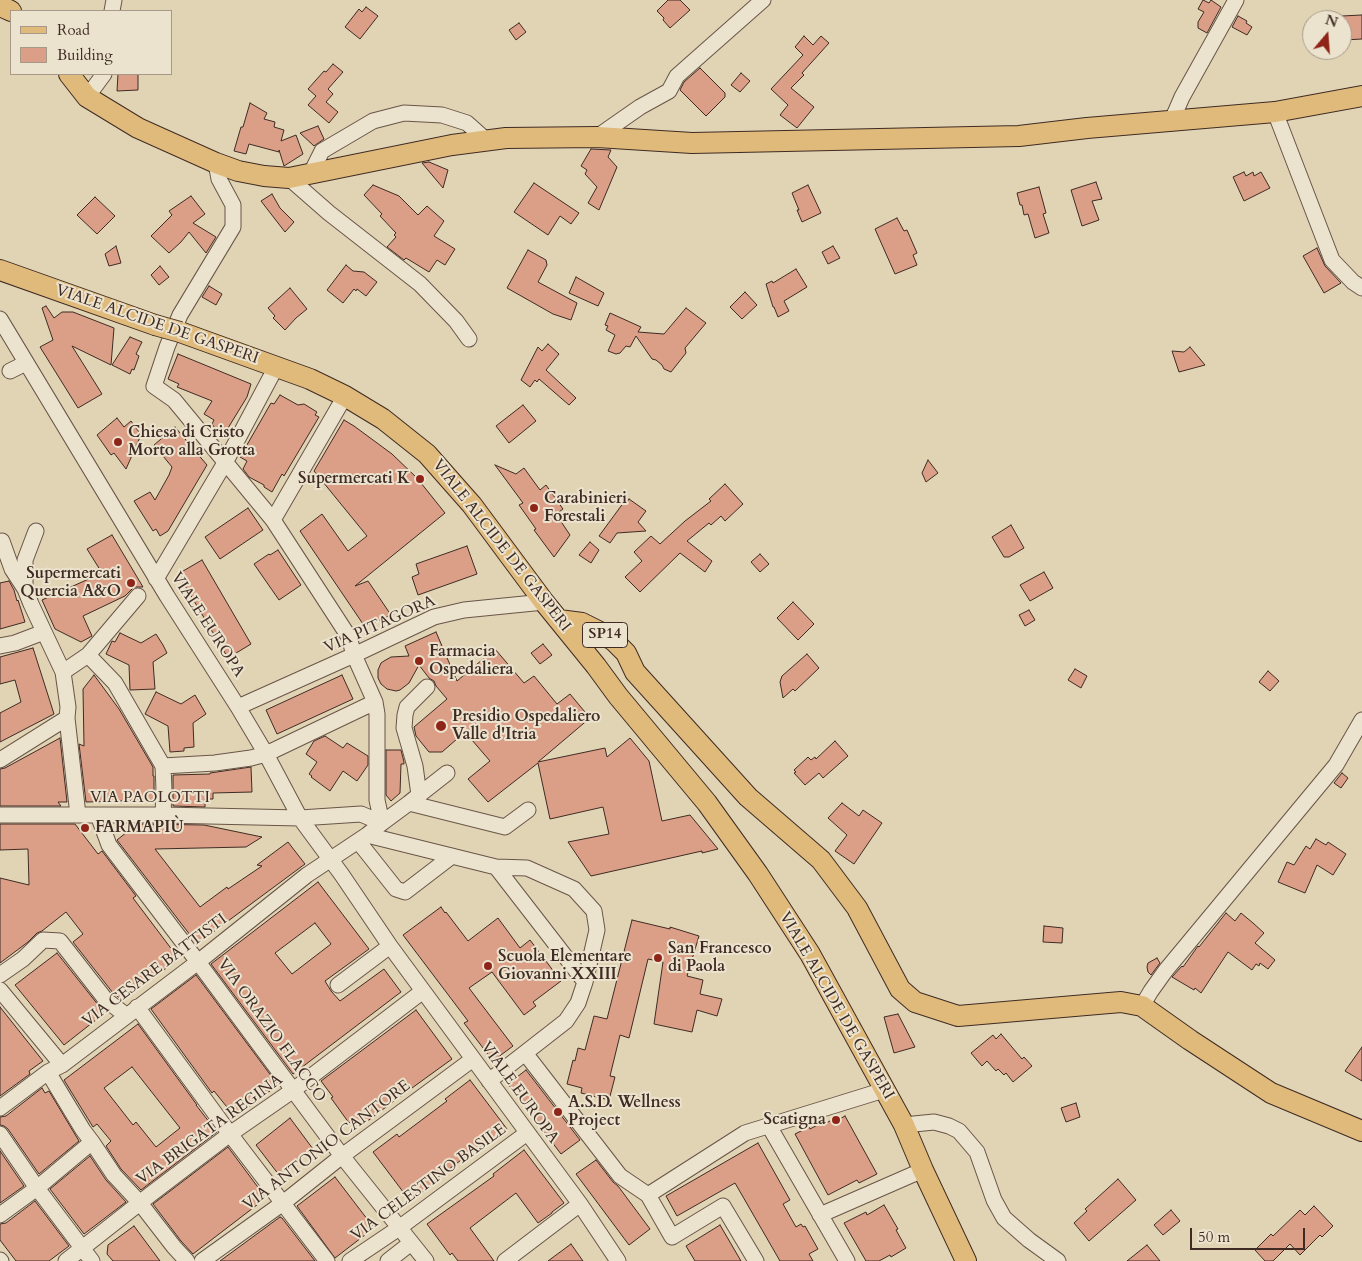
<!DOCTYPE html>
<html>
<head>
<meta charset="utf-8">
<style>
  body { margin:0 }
  #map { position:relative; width:1362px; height:1261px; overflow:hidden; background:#e1d4b4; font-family:Cardo,serif }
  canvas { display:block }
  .legend { position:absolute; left:10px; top:10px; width:162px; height:65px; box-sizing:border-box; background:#ece3ce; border:1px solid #a7998a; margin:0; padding:6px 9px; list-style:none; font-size:15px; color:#3f2b24 }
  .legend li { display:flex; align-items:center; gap:10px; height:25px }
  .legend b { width:25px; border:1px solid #a7998a }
  .north { position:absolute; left:1302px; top:10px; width:50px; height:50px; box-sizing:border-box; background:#ece3ce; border:1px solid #a7998a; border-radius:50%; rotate:18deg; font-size:14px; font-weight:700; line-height:20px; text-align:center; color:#3f2b24 }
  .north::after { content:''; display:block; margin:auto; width:18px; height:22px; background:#8f2418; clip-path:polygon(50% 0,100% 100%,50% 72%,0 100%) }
  .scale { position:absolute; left:1190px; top:1228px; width:115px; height:22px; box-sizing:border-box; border:2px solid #3f2b24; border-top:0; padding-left:6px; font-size:15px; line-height:18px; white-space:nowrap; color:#3f2b24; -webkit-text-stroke:4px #ece3ce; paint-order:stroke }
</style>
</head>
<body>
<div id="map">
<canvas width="1362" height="1261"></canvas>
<ul class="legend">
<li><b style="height:6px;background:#e0ba7a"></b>Road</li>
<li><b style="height:14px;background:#db9e86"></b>Building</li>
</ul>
<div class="north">N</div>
<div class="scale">50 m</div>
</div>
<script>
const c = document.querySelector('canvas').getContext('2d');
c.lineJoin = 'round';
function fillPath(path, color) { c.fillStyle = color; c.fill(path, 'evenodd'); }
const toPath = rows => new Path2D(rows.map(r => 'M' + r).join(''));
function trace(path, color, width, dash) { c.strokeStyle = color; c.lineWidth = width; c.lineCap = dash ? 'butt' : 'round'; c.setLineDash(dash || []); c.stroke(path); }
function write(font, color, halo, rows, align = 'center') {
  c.font = font + ' Cardo,serif'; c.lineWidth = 4; c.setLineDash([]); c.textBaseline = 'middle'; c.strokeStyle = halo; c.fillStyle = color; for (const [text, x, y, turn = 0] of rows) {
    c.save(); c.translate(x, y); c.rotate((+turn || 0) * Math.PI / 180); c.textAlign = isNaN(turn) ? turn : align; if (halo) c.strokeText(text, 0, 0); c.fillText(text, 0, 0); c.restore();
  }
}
const building = toPath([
  [668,0,680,0,690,10,670,28,663,20,664,18,657,11,668,0],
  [1203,0,1209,3,1211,0,1221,7,1207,33,1198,28,1198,22,1204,12,1198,9,1203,0],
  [366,7,378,16,360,39,345,27,359,9,362,12,366,7],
  [1362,15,1362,39,1344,40,1342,16,1362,15],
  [1238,16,1247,21,1246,23,1252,27,1247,35,1232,27,1238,16],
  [519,23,526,32,516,40,509,30,519,23],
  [804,36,813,45,821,36,829,43,802,73,804,75,791,88,814,107,797,128,780,115,788,105,771,89,803,55,795,47,804,36],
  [333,64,343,72,328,89,333,94,326,102,338,112,329,123,308,105,316,96,308,89,324,71,326,72,333,64],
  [700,68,725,93,725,97,706,116,680,90,684,82,700,68],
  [741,73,750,81,740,92,731,85,741,73],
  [118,74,138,74,138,90,117,91,118,74],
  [250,103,267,113,264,119,275,122,274,127,284,130,281,141,296,135,303,154,284,166,279,150,279,152,249,144,246,154,234,151,241,127,243,127,250,103],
  [318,126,324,139,314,146,300,133,318,126],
  [591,149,611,150,608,157,617,167,599,210,588,203,597,187,585,174,587,170,581,166,591,149],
  [429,162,448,170,443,188,422,163,429,162],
  [1244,172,1246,176,1253,172,1254,176,1261,172,1270,188,1244,201,1233,177,1244,172],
  [1096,182,1102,199,1092,201,1099,220,1082,226,1071,190,1096,182],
  [534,183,579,213,571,224,560,216,548,235,514,212,534,183],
  [373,185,399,196,418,215,427,206,444,221,434,236,455,249,445,265,437,260,429,272,406,258,404,260,387,247,396,237,394,235,396,233,380,216,382,214,364,195,373,185],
  [808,185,821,213,802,222,797,210,799,210,792,193,808,185],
  [1039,187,1046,213,1043,214,1049,233,1035,238,1028,214,1024,215,1022,205,1020,205,1017,193,1039,187],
  [272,194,280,208,294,222,285,232,261,201,272,194],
  [191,196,205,214,193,223,216,237,206,253,189,232,181,242,169,253,151,236,172,215,169,211,191,196],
  [95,197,115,216,97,234,77,215,95,197],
  [897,218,904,231,907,230,917,253,913,255,917,265,895,274,875,229,897,218],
  [116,246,121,263,109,266,105,254,116,246],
  [833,246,840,258,828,264,822,252,833,246],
  [1317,248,1325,266,1341,283,1324,293,1303,256,1317,248],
  [528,250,546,260,547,265,538,282,577,303,571,320,553,314,507,288,528,250],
  [346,265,353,271,364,272,377,282,366,296,357,289,356,291,354,289,343,303,327,290,346,265],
  [160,266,169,277,159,285,151,275,160,266],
  [796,269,807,287,784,301,789,311,778,317,774,307,773,307,766,284,772,281,773,283,796,269],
  [576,277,604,293,598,306,569,293,576,277],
  [209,286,222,294,216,305,202,297,209,286],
  [290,288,307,309,296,318,285,330,273,318,275,316,268,308,290,288],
  [745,292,757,305,742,319,730,307,745,292],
  [46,306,54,318,62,312,73,312,114,328,111,365,72,346,102,394,78,408,40,347,53,340,42,308,46,306],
  [686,308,706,323,685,348,686,353,671,372,664,369,662,365,656,360,652,359,636,336,630,347,626,346,620,353,616,354,608,351,615,335,606,330,608,326,605,325,610,313,641,327,638,332,664,334,686,308],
  [130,337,142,342,136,354,139,356,134,370,132,369,130,374,112,365,130,337],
  [548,344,559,354,546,370,576,398,569,405,539,379,537,382,535,380,530,387,521,380,538,347,542,351,548,344],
  [1190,347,1205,365,1179,372,1172,351,1184,352,1190,347],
  [178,354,251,384,247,397,225,433,215,428,212,424,214,420,204,414,212,401,177,387,179,384,168,379,178,354],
  [280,395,298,405,304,404,317,412,315,415,319,417,284,476,282,474,272,492,264,487,264,485,249,477,243,469,247,461,240,457,271,403,274,404,280,395],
  [523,405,536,421,509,443,496,426,523,405],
  [117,418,124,427,131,421,141,435,126,469,114,453,111,455,97,435,117,418],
  [344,420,354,426,392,454,417,478,445,513,355,586,368,581,391,615,365,627,300,531,322,514,348,551,367,536,314,471,344,420],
  [175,427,207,465,168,531,160,536,156,529,153,531,134,501,150,492,155,500,169,475,172,467,154,445,175,427],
  [928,460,938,473,926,482,922,473,928,460],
  [495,465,516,474,524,468,540,490,546,485,563,509,556,514,570,535,554,557,534,530,536,529,519,505,523,503,495,465],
  [725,484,743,504,725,521,721,516,711,525,709,523,687,541,712,561,705,572,680,553,640,592,625,577,642,561,634,552,651,536,660,544,685,521,711,501,709,499,725,484],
  [629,499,646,511,638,522,646,531,617,533,610,543,599,536,624,502,626,503,629,499],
  [248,508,263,530,220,559,205,537,248,508],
  [1011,525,1024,548,1009,557,1004,557,992,537,1011,525],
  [112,535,143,587,134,587,125,596,83,616,92,636,81,642,55,629,42,600,102,573,87,549,112,535],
  [590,542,599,550,591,563,579,555,590,542],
  [467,546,477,574,418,595,412,577,419,574,416,564,467,546],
  [278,550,301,585,279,600,254,564,269,554,270,555,278,550],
  [760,554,769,564,760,572,751,562,760,554],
  [202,560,251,644,228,658,178,574,202,560],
  [1044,572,1053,588,1030,601,1020,585,1044,572],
  [9,581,14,590,17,601,18,600,25,622,0,629,0,583,9,581],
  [793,602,814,624,798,640,777,618,793,602],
  [1029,610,1035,620,1025,626,1019,615,1029,610],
  [436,632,457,681,495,649,524,683,534,676,557,704,570,694,590,718,538,762,605,748,607,757,630,738,649,761,662,821,690,815,718,849,702,853,702,851,591,876,568,842,609,834,603,807,550,819,538,763,488,802,468,779,490,761,465,732,442,752,429,752,416,736,414,727,447,699,436,686,434,681,429,678,419,665,409,683,400,690,396,691,387,689,381,684,378,678,378,670,381,663,384,661,391,657,409,656,405,646,436,632],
  [120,633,141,643,156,634,163,645,167,653,153,662,155,689,130,690,129,665,106,654,112,641,115,642,120,633],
  [543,644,552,655,540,664,531,653,543,644],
  [33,648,54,714,0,742,0,713,21,702,15,680,0,684,0,657,33,648],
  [807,654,819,668,795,691,793,689,783,698,780,682,782,676,807,654],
  [1075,669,1087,676,1081,688,1068,680,1075,669],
  [1268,671,1279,681,1270,691,1259,682,1268,671],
  [94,675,119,709,153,767,153,776,154,776,154,800,86,802,79,744,84,746,83,689,94,675],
  [342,675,353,699,277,734,266,710,342,675],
  [156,692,181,704,195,695,206,714,193,723,194,747,184,748,184,751,170,752,168,726,145,714,156,692],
  [325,736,343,748,347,743,368,756,368,765,357,781,343,771,330,791,311,777,312,776,309,774,317,762,306,754,314,741,325,736],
  [60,738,67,802,58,802,61,806,0,806,0,769,5,768,60,738],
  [835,741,848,756,823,778,819,773,805,785,794,773,796,772,794,770,808,757,811,760,815,757,816,759,835,741],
  [386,750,401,750,404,762,404,764,401,764,400,793,391,801,386,795,386,750],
  [251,767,252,792,213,793,213,799,205,799,205,807,173,806,173,775,210,774,210,773,251,767],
  [1342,773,1348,778,1341,788,1334,783,1342,773],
  [842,803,859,816,863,810,882,823,854,864,835,851,847,835,828,818,842,803],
  [0,824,75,824,98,854,102,851,136,896,133,898,179,959,122,1000,113,993,73,942,83,934,66,912,42,931,37,933,28,942,0,963,0,878,29,885,28,849,0,850,0,824],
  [137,824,204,825,262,837,246,847,155,849,200,907,227,887,228,889,262,866,257,865,288,842,305,864,197,944,117,840,137,824],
  [1316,839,1326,845,1328,842,1346,854,1333,875,1317,865,1305,893,1278,882,1287,862,1294,865,1306,846,1310,849,1316,839],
  [318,882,369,949,325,981,331,991,340,1001,384,969,401,992,293,1074,211,964,318,882],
  [315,923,331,944,292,974,275,953,315,923],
  [441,907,445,913,446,912,468,941,498,918,520,948,530,940,561,981,533,1002,536,1006,524,1015,492,972,469,988,513,1046,493,1061,464,1023,468,1021,403,935,441,907],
  [1226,913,1235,921,1241,913,1253,923,1264,933,1255,943,1275,960,1268,969,1260,963,1259,966,1256,964,1252,970,1228,952,1201,993,1195,988,1194,990,1172,977,1182,966,1183,967,1198,946,1199,947,1226,913],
  [632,920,670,929,670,927,699,936,687,976,703,980,700,994,722,999,717,1016,697,1010,692,1032,654,1024,663,962,648,959,629,1038,620,1035,610,1076,615,1077,609,1100,581,1093,582,1088,567,1084,573,1060,575,1061,578,1048,585,1050,594,1016,607,1019,632,920],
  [1044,926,1063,928,1062,943,1043,942,1044,926],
  [57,953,99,1006,106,1012,64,1045,15,985,57,953],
  [1157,958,1160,963,1151,975,1148,972,1147,967,1148,963,1157,958],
  [196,975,278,1085,235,1117,214,1091,212,1093,151,1009,196,975],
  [0,1007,43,1061,29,1071,30,1074,0,1096,0,1007],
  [416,1010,452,1059,394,1101,357,1129,352,1121,349,1123,331,1098,333,1097,321,1081,416,1010],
  [898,1014,915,1047,894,1053,884,1017,898,1014],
  [138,1024,197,1105,196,1105,217,1132,141,1190,121,1169,106,1146,111,1141,97,1124,93,1127,64,1080,138,1024],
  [132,1067,180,1128,156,1147,136,1122,133,1125,104,1088,132,1067],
  [1001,1034,1022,1059,1024,1057,1032,1066,1013,1082,1006,1073,1004,1075,998,1069,996,1071,987,1061,982,1066,971,1053,993,1035,996,1039,1001,1034],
  [1362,1047,1362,1081,1345,1071,1362,1047],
  [526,1070,580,1140,561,1154,508,1084,526,1070],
  [470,1080,507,1129,482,1148,480,1146,433,1181,434,1183,410,1201,373,1152,397,1134,399,1137,447,1101,445,1099,470,1080],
  [42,1088,45,1093,49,1091,79,1141,39,1174,8,1129,4,1126,0,1125,0,1117,6,1116,42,1088],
  [1076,1103,1080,1117,1066,1122,1061,1108,1076,1103],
  [845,1116,877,1174,859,1183,857,1180,828,1195,795,1134,809,1127,810,1129,825,1121,826,1123,836,1118,838,1120,845,1116],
  [290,1118,313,1149,279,1175,256,1145,290,1118],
  [758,1143,790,1200,783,1204,796,1227,801,1224,803,1227,805,1226,818,1249,809,1254,813,1261,780,1261,735,1183,677,1216,666,1196,758,1143],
  [228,1147,266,1198,193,1254,181,1241,153,1204,228,1147],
  [524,1150,564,1203,552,1212,552,1213,538,1223,516,1193,470,1228,494,1261,458,1261,452,1253,450,1255,427,1224,494,1176,493,1174,524,1150],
  [0,1151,24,1186,0,1203,0,1151],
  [90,1156,106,1180,126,1202,84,1234,50,1189,90,1156],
  [596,1160,613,1182,618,1186,650,1229,629,1245,576,1174,596,1160],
  [335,1177,374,1228,335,1258,297,1206,335,1177],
  [1118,1179,1136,1200,1089,1241,1074,1223,1087,1211,1085,1209,1118,1179],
  [35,1201,69,1246,49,1261,16,1261,0,1240,0,1224,6,1223,35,1201],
  [884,1205,898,1229,896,1230,906,1248,891,1257,890,1255,879,1261,866,1261,844,1223,866,1212,867,1215,884,1205],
  [1314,1206,1333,1226,1322,1237,1320,1235,1300,1255,1290,1244,1273,1261,1265,1261,1255,1250,1271,1234,1273,1236,1300,1210,1305,1215,1314,1206],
  [1171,1210,1180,1221,1163,1235,1154,1225,1171,1210],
  [280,1217,282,1218,315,1261,220,1261,280,1217],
  [720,1225,741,1261,695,1261,686,1246,720,1225],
  [134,1226,160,1261,113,1261,107,1254,108,1245,134,1226],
  [571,1244,583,1261,548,1261,571,1244],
  [1147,1245,1160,1261,1127,1261,1147,1245]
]);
const minor = toPath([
  [112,11,114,0],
  [87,97,104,74],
  [1275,112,1332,260,1353,282,1362,288],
  [1172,120,1182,97,1236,0],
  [597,137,640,107,669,91,677,76,763,0],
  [311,173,322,151,373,121,404,113,442,115,467,123,486,140],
  [289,178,329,213,420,284,456,321,469,339],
  [0,319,167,596,238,707,266,754,300,818,342,875,390,946,580,1204,618,1261],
  [10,371,26,363],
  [273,520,345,396],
  [2,541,12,569,25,589,31,604,63,672,68,707,67,718,78,815],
  [156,579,226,461,276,367],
  [25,589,25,560,36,531],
  [0,646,15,643,44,632],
  [88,655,115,683,163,766,164,790,163,815],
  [63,672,88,655,138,596],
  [238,707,354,655,434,617,464,610,544,602],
  [0,760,67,718],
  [163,766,215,763,251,758,266,754,375,702],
  [419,795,447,773],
  [409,803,419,795,415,766,404,728,405,715,407,707,427,687],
  [0,815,163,815,300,818,361,814,382,823,409,803,505,827,528,810],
  [98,815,109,845,198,962,342,1156,426,1261],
  [367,835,496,867,527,868,574,889,594,911,597,930,585,982,578,1003,566,1021,489,1081],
  [358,841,396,889,405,892,452,856],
  [496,867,585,982],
  [0,975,23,959,43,940,60,941,106,1000,127,1016],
  [338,985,390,946],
  [0,990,62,1065],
  [1142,1006,1151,991,1166,970,1336,765,1362,720],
  [137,1007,230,1134,327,1261],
  [525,1053,620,1176,648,1195,672,1237,723,1206,756,1261],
  [48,1072,83,1130,92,1142,114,1175,140,1203,174,1247,187,1261],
  [0,1108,48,1072,62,1065,198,962,307,875,367,835,382,823,377,800,377,714,375,702,354,655,349,637,273,520,174,400,154,386,167,347,180,315,233,227,233,205,219,179,216,163],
  [904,1125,934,1122,949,1126,959,1131,977,1152,994,1200,1004,1218,1029,1240,1058,1261],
  [769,1126,847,1261],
  [0,1134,37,1188,92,1261],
  [648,1195,745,1133,884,1090],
  [0,1215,37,1188,92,1142],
  [820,1215,923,1170],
  [0,1260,1,1261],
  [66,1261,151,1194,230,1134,292,1091,423,991],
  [202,1261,283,1203,342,1156,473,1059],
  [350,1261,399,1228,527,1133],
  [388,1261,411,1243],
  [505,1261,580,1204]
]);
const major = toPath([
  [0,6,11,11],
  [69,74,87,97,138,128,216,163,238,171,264,176,289,178,452,145,506,138,597,137,692,143,1019,136,1087,128,1275,112,1362,96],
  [0,270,155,325],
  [180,332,310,379,345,396,383,419,427,454,472,505,544,602,596,666,618,696,707,803,758,874,810,954,904,1125,923,1170,966,1261],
  [559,620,582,623,600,632,614,641,626,653,635,672,748,797,821,860,857,908,900,989,915,1002,958,1016,1121,1002,1142,1006,1190,1040,1271,1093,1362,1131]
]);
const majorBridge = toPath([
  [155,325,180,332]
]);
const markers = [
  [118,442,5,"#8f2418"],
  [420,479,5,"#8f2418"],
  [534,508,5,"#8f2418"],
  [131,583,5,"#8f2418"],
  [419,661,5,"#8f2418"],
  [441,726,6,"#8f2418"],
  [85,828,5,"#8f2418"],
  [658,958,5,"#8f2418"],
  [488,966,5,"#8f2418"],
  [558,1112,5,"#8f2418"],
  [836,1120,5,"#8f2418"]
];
const shields = [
  [605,635,45]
];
const shieldNames = [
  ["SP14",605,635]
];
const streetNames = [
  ["VIALE ALCIDE DE GASPERI",157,325,19],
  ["VIALE ALCIDE DE GASPERI",501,546,52],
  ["VIALE EUROPA",207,625,57],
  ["VIA PITAGORA",380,625,-24],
  ["VIA PAOLOTTI",150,798],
  ["VIA CESARE BATTISTI",155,971,-37],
  ["VIALE ALCIDE DE GASPERI",836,1006,60],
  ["VIA ORAZIO FLACCO",271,1031,54],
  ["VIALE EUROPA",519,1093,54],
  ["VIA BRIGATA REGINA",210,1130,-36],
  ["VIA ANTONIO CANTORE",327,1146,-37],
  ["VIA CELESTINO BASILE",429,1183,-36]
];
const poiNames = [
  ["Chiesa di Cristo",128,433],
  ["Morto alla Grotta",128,451],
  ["Supermercati K",410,479,"right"],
  ["Carabinieri",544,499],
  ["Forestali",544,517],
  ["Supermercati",121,574,"right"],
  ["Quercia A&O",121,592,"right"],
  ["Farmacia",429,652],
  ["Ospedaliera",429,670],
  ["Presidio Ospedaliero",452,717],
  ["Valle d'Itria",452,735],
  ["FARMAPIÙ",95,828],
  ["San Francesco",668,949],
  ["di Paola",668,967],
  ["Scuola Elementare",498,957],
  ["Giovanni XXIII",498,975],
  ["A.S.D. Wellness",568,1103],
  ["Project",568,1121],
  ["Scatigna",826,1120,"right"]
];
fillPath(building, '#db9e86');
trace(building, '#3f2b24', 1);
trace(minor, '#685548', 17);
trace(major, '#3f2b24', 22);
trace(minor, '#ece3ce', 15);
trace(major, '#e0ba7a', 20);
trace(majorBridge, '#3f2b24', 22, []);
trace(majorBridge, '#e0ba7a', 20);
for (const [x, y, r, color] of markers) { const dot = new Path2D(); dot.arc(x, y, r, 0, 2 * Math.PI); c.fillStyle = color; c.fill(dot); trace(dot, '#ece3ce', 2); }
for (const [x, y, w] of shields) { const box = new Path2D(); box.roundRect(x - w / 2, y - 12.5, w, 25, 4); c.fillStyle = '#ece3ce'; c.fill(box); trace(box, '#3f2b24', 1); }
write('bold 15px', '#3f2b24', null, shieldNames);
write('16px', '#3f2b24', '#ece3ce', streetNames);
write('bold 16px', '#3f2b24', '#ece3ce', poiNames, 'left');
</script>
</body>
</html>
